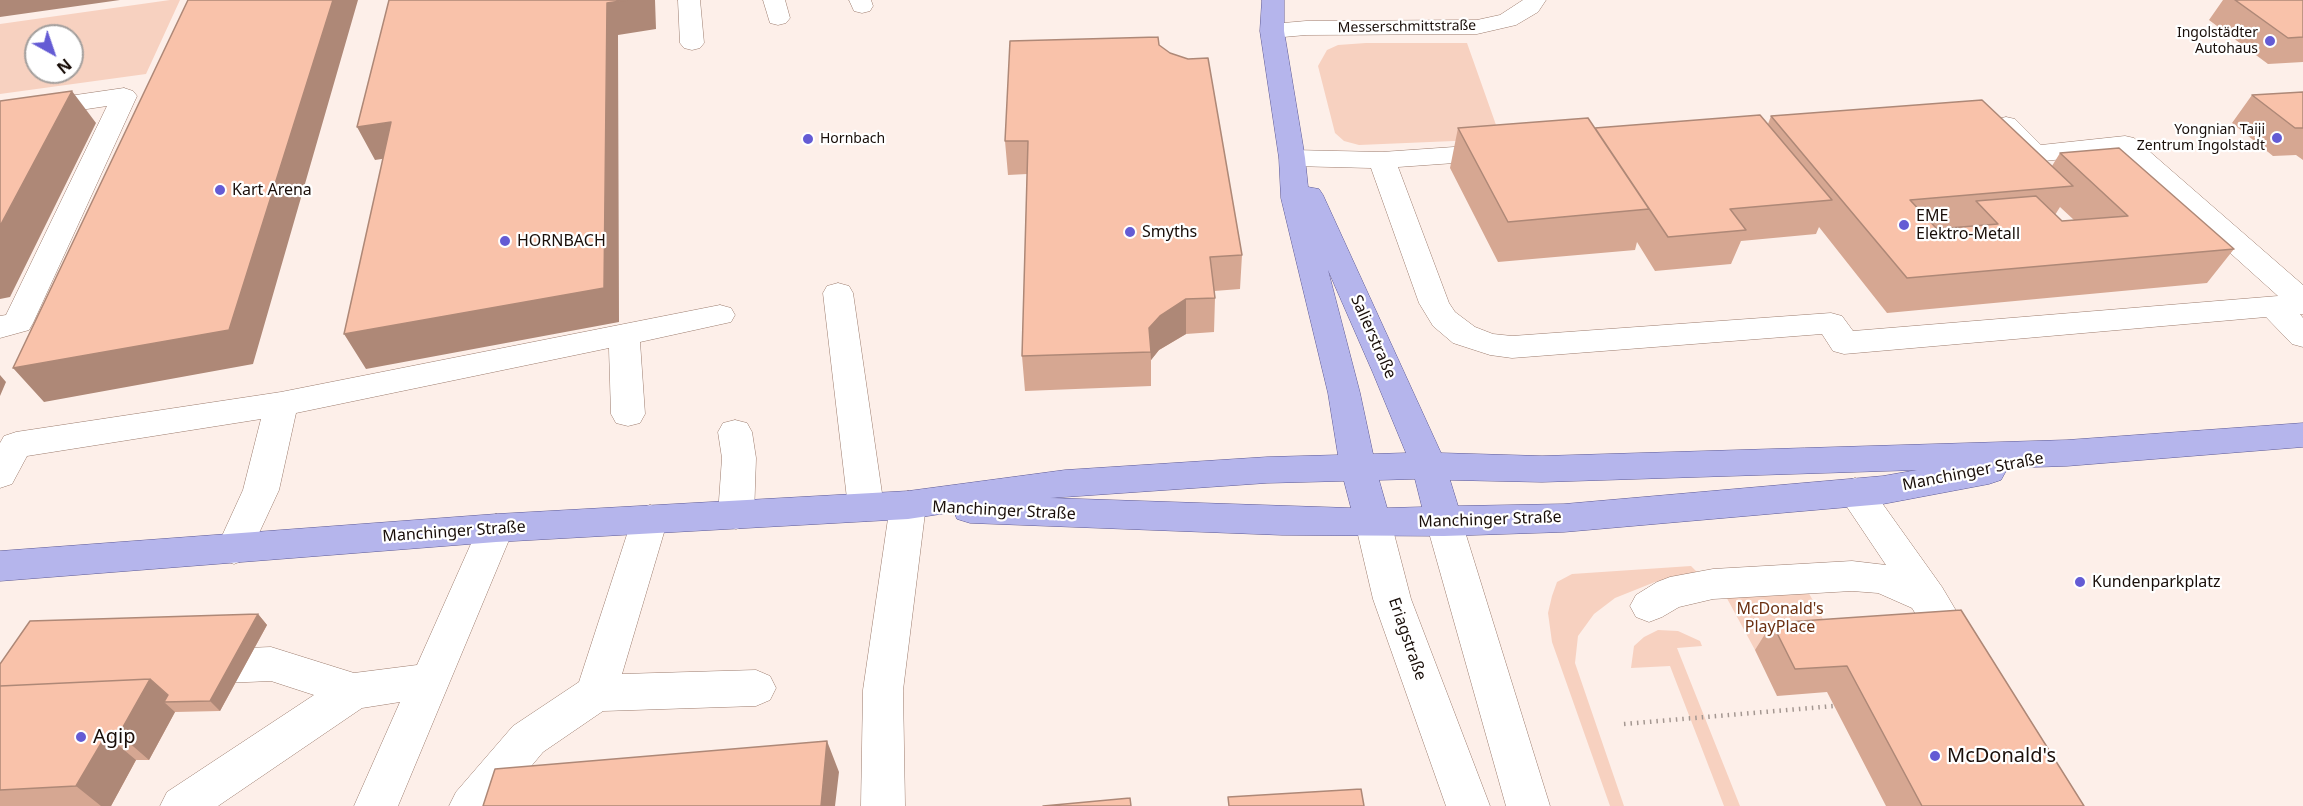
<!DOCTYPE html>
<html>
<head>
<meta charset="utf-8">
<style>
  body { margin:0 }
  #map { position:relative; width:2303px; height:806px; overflow:hidden; background:#fdefe9; font-family:"Noto Sans",sans-serif }
  canvas { display:block }
  .north { position:absolute; left:24px; top:24px; width:60px; height:60px; box-sizing:border-box; background:#fff; border:2px solid #a39f9d; border-radius:50%; rotate:140deg; font-size:16px; font-weight:700; line-height:24px; text-align:center; color:#190e09 }
  .north::after { content:''; display:block; margin:auto; width:21px; height:27px; background:#645bd4; clip-path:polygon(50% 0,100% 100%,50% 72%,0 100%) }
</style>
</head>
<body>
<div id="map">
<canvas width="2303" height="806"></canvas>
<div class="north">N</div>
</div>
<script>
const c = document.querySelector('canvas').getContext('2d');
c.lineJoin = 'round';
function fillPath(path, color) { c.fillStyle = color; c.fill(path, 'evenodd'); }
const toPath = rows => new Path2D(rows.map(r => 'M' + r).join(''));
function trace(path, color, width, dash) { c.strokeStyle = color; c.lineWidth = width; c.lineCap = dash ? 'butt' : 'round'; c.setLineDash(dash || []); c.stroke(path); }
function write(font, color, halo, rows, align = 'center') {
  c.font = font + ' "Noto Sans",sans-serif'; c.lineWidth = 4.5; c.setLineDash([]); c.textBaseline = 'middle'; c.strokeStyle = halo; c.fillStyle = color; for (const [text, x, y, turn = 0] of rows) {
    c.save(); c.translate(x, y); c.rotate((+turn || 0) * Math.PI / 180); c.textAlign = isNaN(turn) ? turn : align; if (halo) c.strokeText(text, 0, 0); c.fillText(text, 0, 0); c.restore();
  }
}
const green = toPath([
  [170,0,180,0,146,74,0,94,0,24],
  [36,36,72,36,72,72,36,72],
  [1366,43,1467,43,1501,139,1359,145,1344,141,1335,133,1318,66,1327,50,1338,45],
  [1691,566,1698,573,1655,582,1615,598,1594,614,1578,636,1575,663,1624,806,1610,806,1552,642,1548,613,1552,596,1557,582,1572,574],
  [1805,586,1837,645,1755,650,1723,591],
  [1658,630,1678,631,1700,641,1702,646,1677,648,1740,806,1724,806,1670,666,1631,668,1634,646,1644,637]
]);
const path = toPath([
  [1624,724,1834,706]
]);
const minor = toPath([
  [678,0,700,0,704,43,700,48,692,50,684,48,680,43,678,0],
  [763,0,785,0,790,18,786,23,778,25,770,23,763,0],
  [849,0,871,0,873,6,870,11,862,13,854,11,849,0],
  [1523,0,1546,0,1538,12,1516,25,1477,34,1306,35,1272,38,1264,36,1260,31,1264,26,1272,24,1306,21,1477,20,1500,15,1523,0],
  [124,88,133,91,137,96,33,323,29,330,0,338,0,316,6,315,107,106,0,122,0,106,124,88],
  [2006,117,2015,119,2041,145,2125,136,2134,138,2303,285,2303,314,2300,314,2303,318,2303,347,2292,344,2266,317,1844,354,1833,351,1822,334,1512,358,1490,355,1453,343,1433,326,1419,303,1371,168,1292,166,1283,164,1279,158,1283,152,1292,150,1382,152,1497,144,1506,146,1510,152,1506,158,1497,160,1398,167,1449,303,1455,312,1475,327,1493,334,1512,336,1831,313,1842,316,1853,331,2278,296,2119,153,2035,162,2026,160,1993,125,1997,119,2006,117],
  [838,283,849,286,853,293,884,507,879,517,866,521,853,517,848,507,823,293,827,286,838,283],
  [720,305,731,308,735,315,731,322,640,342,645,414,640,423,628,426,616,423,611,414,609,348,296,413,279,490,247,559,234,564,221,559,216,549,243,490,261,419,27,456,12,484,0,488,0,443,4,436,16,432,281,392,720,305],
  [735,420,747,423,752,432,756,458,754,515,749,525,736,529,723,525,718,515,722,458,718,432,723,423,735,420],
  [1855,478,1867,482,1942,587,1980,651,1974,663,1960,668,1946,663,1912,608,1878,593,1852,591,1713,599,1679,607,1662,617,1649,622,1636,617,1630,606,1636,595,1657,582,1670,577,1713,569,1852,561,1886,565,1837,492,1843,482,1855,478],
  [908,491,921,495,926,505,903,690,905,806,861,806,863,690,890,505,895,495,908,491],
  [650,505,663,509,668,519,622,674,756,670,770,676,776,688,770,700,756,706,603,711,543,752,498,806,449,806,456,792,513,726,579,682,632,519,637,509,650,505],
  [1373,508,1386,512,1391,522,1411,599,1490,806,1446,806,1373,599,1355,522,1360,512,1373,508],
  [1444,508,1457,512,1462,522,1550,806,1506,806,1426,522,1431,512,1444,508],
  [496,514,509,518,514,528,398,806,354,806,400,702,362,708,218,806,160,806,167,792,314,695,271,681,200,684,186,679,180,667,186,655,200,650,271,647,354,673,417,665,478,528,483,518,496,514]
]);
const major = toPath([
  [1262,0,1284,0,1284,31,1305,158,1308,187,1319,189,1323,195,1441,453,1542,456,2067,440,2303,423,2303,447,2067,466,2005,468,2006,471,2001,480,1989,484,1883,504,1564,532,1444,536,1282,535,970,523,957,519,954,512,908,519,496,542,0,581,0,551,496,514,908,491,1065,470,1267,457,1338,455,1328,393,1281,198,1279,158,1260,31,1262,0],
  [1328,270,1373,373,1406,453,1373,454,1360,393,1328,270],
  [1917,470,1883,476,1564,504,1458,506,1450,480,1542,482,1917,470],
  [1415,479,1422,507,1387,508,1379,480,1415,479],
  [1344,481,1351,508,1050,498,1267,483,1344,481]
]);
const wall = toPath([
  [2223,0,2303,0,2303,62,2268,64,2209,20],
  [1159,45,1242,255,1240,289,1214,291,1215,298,1214,332,1186,334,1159,350,1151,360,1151,386,1025,391,1022,356,1027,174,1008,175,1005,141],
  [2303,92,2303,160,2296,155,2273,156,2232,123,2252,95],
  [1771,116,2052,166,2060,153,2234,249,2207,283,1887,313,1819,227,1816,234,1741,241,1731,264,1655,271,1637,242,1635,250,1498,262,1450,168,1458,128,1595,128,1768,124],
  [2060,207,2074,220,2062,221,2055,215],
  [1961,610,2084,806,1886,806,1827,692,1777,696,1755,650,1772,623],
  [258,614,267,625,220,711,175,712,149,760,136,760,111,806,0,806,0,664]
]);
const shadedWall = toPath([
  [0,0,120,0,0,17],
  [333,0,358,0,253,364,44,402,13,368],
  [627,0,655,0,656,29,618,35,619,322,366,369,344,334,607,3],
  [72,91,96,123,10,297,0,299,0,226],
  [391,122,408,155,375,160,357,127],
  [1186,299,1186,334,1159,350,1151,360,1149,328,1160,316],
  [0,375,6,382,0,396],
  [258,614,267,625,220,711,210,701],
  [150,679,175,702,164,702,175,712,149,760,119,734],
  [106,735,136,760,111,806,101,806,76,786],
  [827,741,839,772,835,806,821,806]
]);
const building = toPath([
  [188,0,333,0,229,330,13,368,188,0],
  [389,0,627,0,607,3,604,288,344,334,391,122,357,127,389,0],
  [2235,0,2303,0,2303,37,2288,38,2235,0],
  [1158,37,1159,45,1170,53,1188,59,1208,58,1242,255,1210,257,1215,298,1186,299,1160,316,1149,328,1151,352,1022,356,1028,141,1005,141,1010,41,1158,37],
  [72,91,0,226,0,101,72,91],
  [2303,92,2303,128,2295,128,2252,95,2303,92],
  [1982,100,2073,186,1910,200,1937,229,1998,224,1976,201,2036,196,2062,221,2128,216,2060,153,2119,148,2234,249,1907,278,1771,116,1982,100],
  [1760,115,1832,200,1730,209,1746,230,1668,237,1595,128,1760,115],
  [1588,118,1649,209,1508,222,1458,128,1588,118],
  [1961,610,2084,806,1922,806,1847,666,1795,669,1772,623,1961,610],
  [258,614,210,701,164,702,168,695,150,679,0,686,0,664,30,621,258,614],
  [150,679,119,734,106,735,76,786,0,790,0,686,150,679],
  [827,741,821,806,483,806,495,769,827,741],
  [1361,789,1364,806,1229,806,1228,797,1361,789],
  [1130,798,1131,806,1043,806,1130,798]
]);
const markers = [
  [2270,41,6,"#645bd4"],
  [2277,138,6,"#645bd4"],
  [808,139,6,"#645bd4"],
  [220,190,6,"#645bd4"],
  [1904,225,6,"#645bd4"],
  [1130,232,6,"#645bd4"],
  [505,241,6,"#645bd4"],
  [2080,582,6,"#645bd4"],
  [81,737,6,"#645bd4"],
  [1935,756,6,"#645bd4"]
];
const farStreetnames = [
  ["Messerschmittstraße",1407,27,-1]
];
const farPoinames = [
  ["Ingolstädter",2258,33],
  ["Autohaus",2258,49],
  ["Yongnian Taiji",2265,130],
  ["Zentrum Ingolstadt",2265,146],
  ["Hornbach",820,139,"left"]
];
const poiNames = [
  ["Kart Arena",232,190],
  ["EME",1916,216],
  ["Elektro-Metall",1916,234],
  ["Smyths",1142,232],
  ["HORNBACH",517,241],
  ["Kundenparkplatz",2092,582]
];
const streetNames = [
  ["Salierstraße",1373,337,66],
  ["Manchinger Straße",1973,472,-11],
  ["Manchinger Straße",1004,511,3],
  ["Manchinger Straße",1490,520,-2],
  ["Manchinger Straße",454,532,-4],
  ["Eriagstraße",1407,639,71]
];
const parkNames = [
  ["McDonald's",1780,609],
  ["PlayPlace",1780,627]
];
const nearPoinames = [
  ["Agip",93,737],
  ["McDonald's",1947,756]
];
fillPath(green, '#f7d1c0');
trace(minor, '#9c7c6e', 1);
trace(major, '#5e5a95', 1);
trace(path, '#a49791', 4.5, [1.5, 5]);
fillPath(minor, '#fff');
fillPath(major, '#b5b5ec');
fillPath(wall, '#d6a792');
fillPath(shadedWall, '#ae8877');
fillPath(building, '#f9c2aa');
trace(building, '#ae8877', 1.5);
for (const [x, y, r, color] of markers) { const dot = new Path2D(); dot.arc(x, y, r, 0, 2 * Math.PI); c.fillStyle = color; c.fill(dot); trace(dot, '#fff', 2); }
write('14px', '#190e09', '#fff', farStreetnames);
write('14px', '#190e09', '#fff', farPoinames, 'right');
write('16px', '#190e09', '#fff', poiNames, 'left');
write('16px', '#190e09', '#fff', streetNames);
write('16px', '#6c3011', '#fff', parkNames);
write('20px', '#190e09', '#fff', nearPoinames, 'left');
</script>
</body>
</html>
